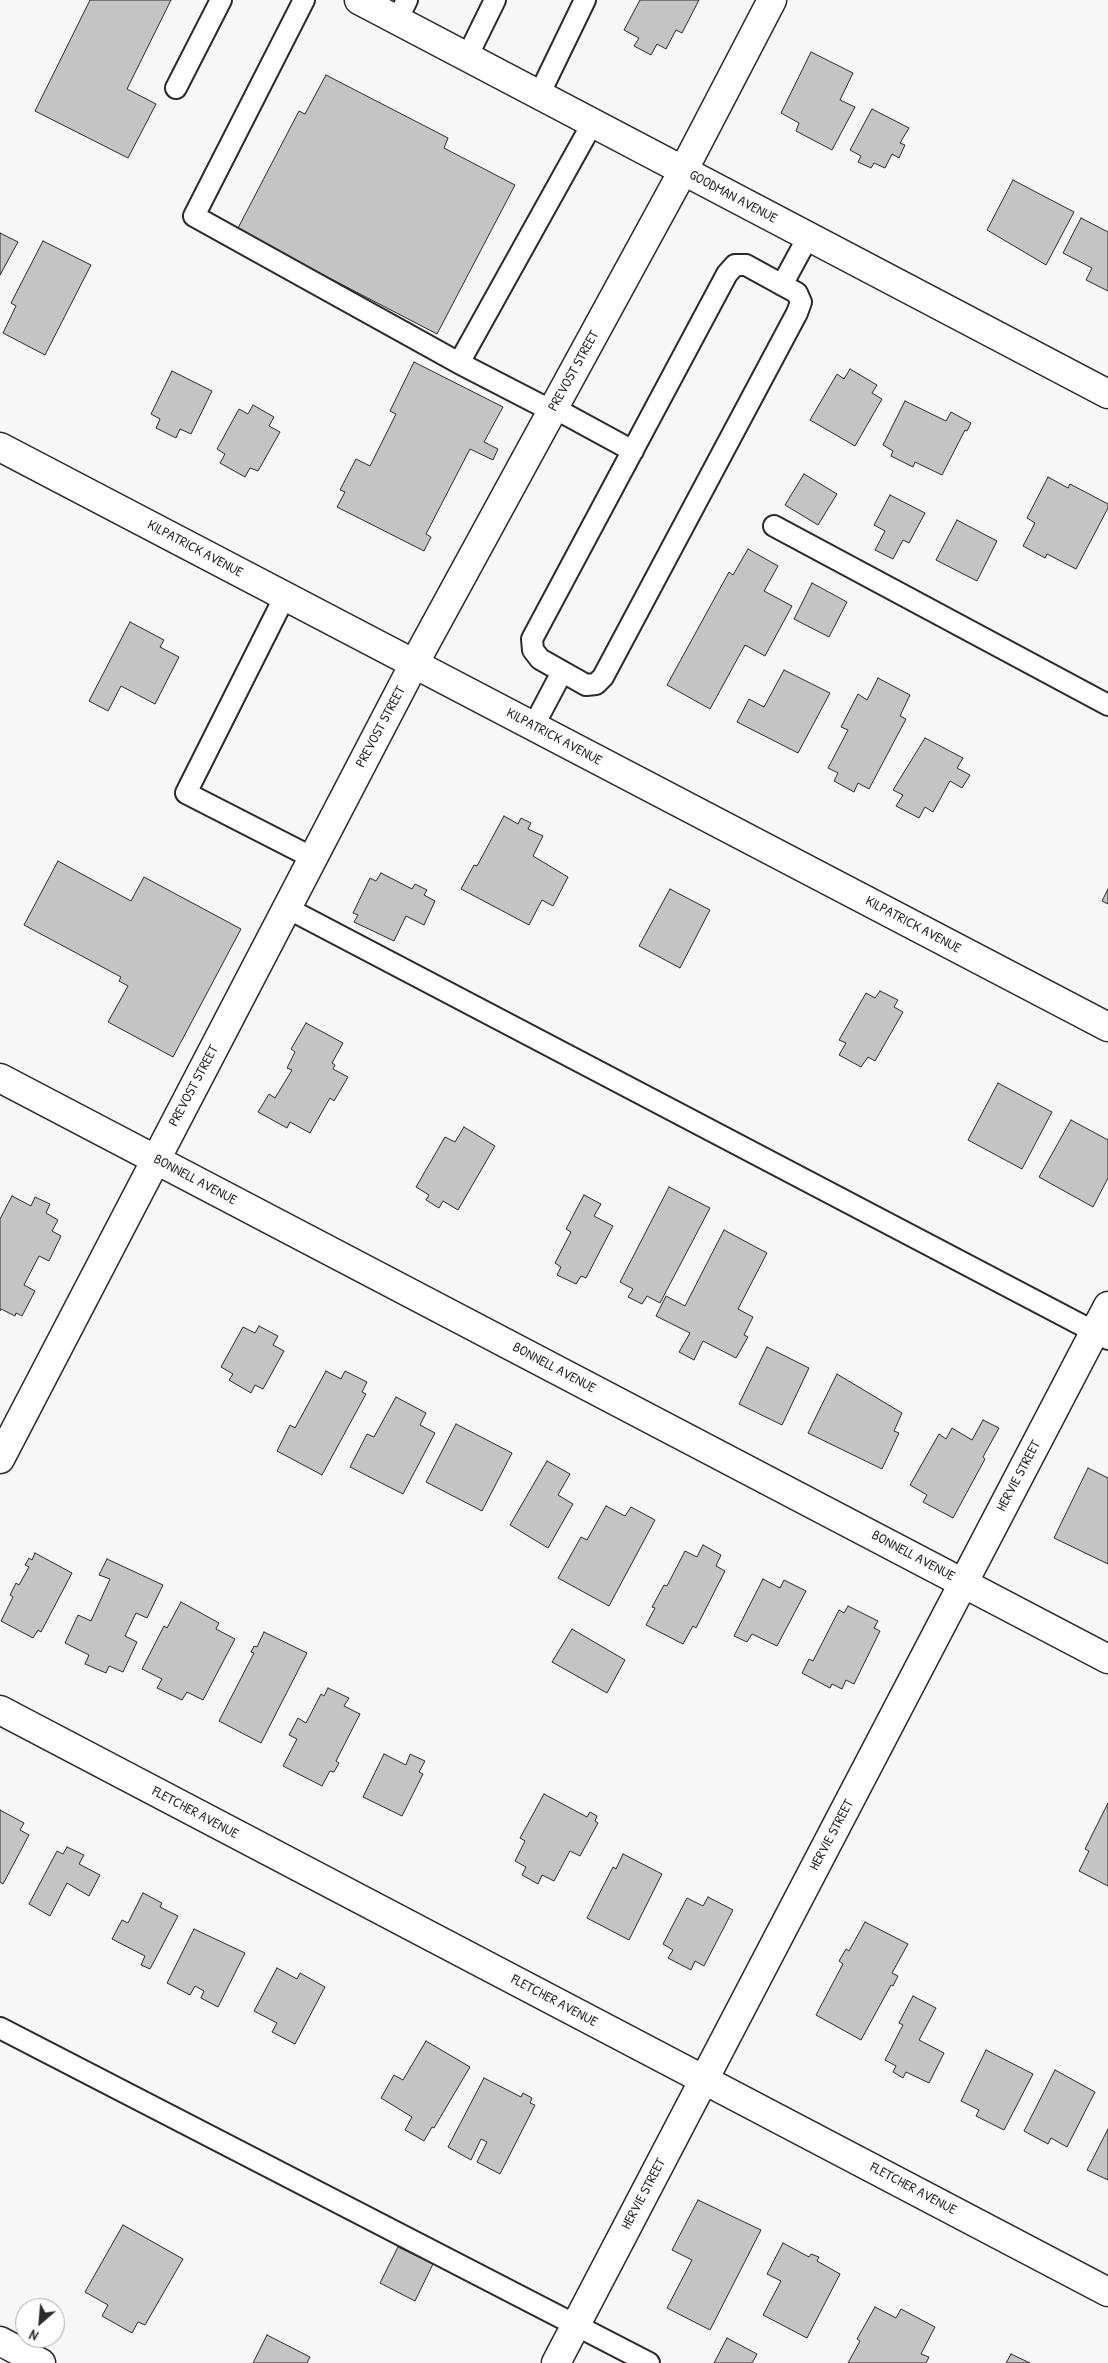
<!DOCTYPE html>
<html>
<head>
<meta charset="utf-8">
<style>
  body { margin:0 }
  #map { position:relative; width:1108px; height:2363px; overflow:hidden; background:#f7f7f7; font-family:"Patrick Hand",sans-serif }
  canvas { display:block }
  .north { position:absolute; left:15px; top:2298px; width:50px; height:50px; box-sizing:border-box; background:#fff; border:1px solid #aaa; border-radius:50%; rotate:207deg; font-size:14px; font-weight:700; line-height:20px; text-align:center; color:#2b2b2b }
  .north::after { content:''; display:block; margin:auto; width:18px; height:22px; background:#2b2b2b; clip-path:polygon(50% 0,100% 100%,50% 72%,0 100%) }
</style>
</head>
<body>
<div id="map">
<canvas width="1108" height="2363"></canvas>
<div class="north">N</div>
</div>
<script>
const c = document.querySelector('canvas').getContext('2d');
c.lineJoin = 'round';
function fillPath(path, color) { c.fillStyle = color; c.fill(path, 'evenodd'); }
const toPath = rows => new Path2D(rows.map(r => 'M' + r).join(''));
function trace(path, color, width, dash) { c.strokeStyle = color; c.lineWidth = width; c.lineCap = dash ? 'butt' : 'round'; c.setLineDash(dash || []); c.stroke(path); }
function write(font, color, halo, rows, align = 'center') {
  c.font = font + ' "Patrick Hand",sans-serif'; c.lineWidth = 5; c.setLineDash([]); c.textBaseline = 'middle'; c.strokeStyle = halo; c.fillStyle = color; for (const [text, x, y, turn = 0] of rows) {
    c.save(); c.translate(x, y); c.rotate((+turn || 0) * Math.PI / 180); c.textAlign = isNaN(turn) ? turn : align; if (halo) c.strokeText(text, 0, 0); c.fillText(text, 0, 0); c.restore();
  }
}
const building = toPath([
  [90,0,171,0,127,89,156,104,128,158,35,111,90,0],
  [640,0,699,0,682,33,676,30,666,49,657,44,651,55,634,46,639,38,624,30,640,0],
  [811,52,853,73,840,100,855,107,832,150,796,131,799,123,781,113,811,52],
  [326,75,448,138,444,148,515,185,437,334,237,230,299,111,305,114,326,75],
  [872,109,909,128,900,143,905,145,899,158,892,154,885,168,874,163,871,168,858,162,861,156,850,150,872,109],
  [1013,180,1074,212,1046,265,987,230,1013,180],
  [1081,218,1108,232,1108,291,1086,280,1092,268,1063,253,1081,218],
  [0,233,18,242,0,275,0,233],
  [43,241,91,265,45,355,3,333,16,306,11,303,43,241],
  [414,362,503,407,484,442,498,449,493,460,470,449,426,534,431,537,424,551,337,507,345,492,340,490,356,459,370,466,396,414,390,411,414,362],
  [850,369,877,385,872,393,882,399,855,446,810,420,837,374,844,379,850,369],
  [172,371,212,391,191,434,180,429,176,438,156,428,160,419,151,414,172,371],
  [905,401,946,421,951,412,971,423,967,431,965,430,942,475,915,462,913,467,891,456,893,451,883,445,905,401],
  [253,405,274,417,269,426,280,432,258,471,250,468,245,477,220,463,225,454,217,449,239,409,248,414,253,405],
  [804,474,837,494,818,525,785,505,804,474],
  [1048,477,1068,488,1070,484,1108,504,1108,508,1076,569,1047,554,1045,558,1023,546,1035,523,1027,518,1048,477],
  [890,495,925,513,909,543,903,540,893,559,875,550,885,531,874,525,890,495],
  [957,520,997,541,977,581,936,560,957,520],
  [748,549,778,566,764,591,792,606,765,656,745,645,710,709,667,685,729,572,733,575,748,549],
  [812,583,847,602,829,637,794,619,812,583],
  [130,622,164,640,160,647,179,657,155,704,121,686,108,711,89,701,130,622],
  [784,670,830,693,798,753,737,722,749,699,764,707,784,670],
  [878,678,910,695,900,716,906,719,869,789,858,783,854,792,834,781,838,773,828,768,848,730,841,727,858,694,867,700,878,678],
  [925,738,963,758,957,768,970,775,962,788,950,781,933,812,925,807,919,818,896,806,903,795,893,790,925,738],
  [504,816,518,824,521,818,531,823,528,829,543,836,533,856,568,877,553,906,542,900,529,925,461,889,474,865,477,866,504,816],
  [58,861,131,901,144,877,241,929,173,1057,108,1022,128,986,119,981,121,977,24,925,58,861],
  [381,873,412,889,415,884,427,890,424,895,435,901,424,925,406,916,394,941,354,922,358,915,353,913,370,878,376,881,381,873],
  [670,889,710,910,680,968,639,946,670,889],
  [1108,889,1108,904,1102,901,1108,889],
  [880,991,898,1000,894,1007,903,1012,875,1061,868,1057,861,1067,839,1055,846,1043,839,1040,866,993,875,998,880,991],
  [306,1023,343,1043,332,1063,335,1065,333,1069,348,1077,334,1101,330,1098,310,1133,290,1122,287,1128,258,1112,269,1094,275,1098,292,1070,287,1068,295,1052,291,1049,306,1023],
  [998,1083,1052,1112,1022,1169,968,1140,998,1083],
  [1071,1120,1108,1140,1108,1178,1093,1207,1039,1177,1071,1120],
  [464,1127,495,1146,458,1210,443,1201,439,1208,426,1200,429,1195,416,1187,445,1137,455,1142,464,1127],
  [669,1187,710,1208,660,1303,647,1296,642,1304,628,1297,633,1289,620,1282,669,1187],
  [584,1195,601,1204,594,1216,613,1226,586,1278,581,1276,576,1284,557,1275,561,1267,555,1263,571,1232,566,1229,584,1195],
  [12,1196,31,1206,35,1197,50,1204,46,1213,58,1220,52,1231,61,1236,49,1261,39,1256,24,1285,35,1291,22,1316,16,1313,15,1316,1,1309,0,1311,0,1219,12,1196],
  [724,1230,767,1253,738,1309,753,1317,744,1335,748,1337,736,1358,703,1341,694,1360,679,1352,690,1333,656,1316,666,1296,685,1306,724,1230],
  [259,1326,278,1336,273,1345,284,1351,263,1389,255,1385,251,1393,229,1380,233,1374,221,1367,243,1327,255,1333,259,1326],
  [767,1347,809,1368,782,1425,739,1404,767,1347],
  [326,1371,341,1379,345,1371,367,1382,362,1392,366,1394,322,1475,277,1451,290,1425,295,1428,326,1371],
  [837,1374,902,1413,894,1431,899,1433,882,1469,808,1433,837,1374],
  [396,1397,426,1413,420,1425,435,1433,403,1494,350,1467,367,1434,374,1437,396,1397],
  [983,1420,999,1428,983,1457,985,1459,953,1518,923,1502,927,1495,910,1485,939,1434,946,1439,952,1428,972,1440,983,1420],
  [456,1424,512,1453,482,1511,426,1482,456,1424],
  [547,1461,570,1474,558,1495,573,1504,548,1548,510,1525,547,1461],
  [1088,1468,1108,1478,1108,1564,1054,1538,1088,1468],
  [606,1506,625,1516,631,1507,655,1520,609,1606,558,1578,581,1537,587,1540,606,1506],
  [703,1545,721,1555,716,1566,725,1571,696,1628,693,1626,683,1644,646,1625,655,1608,652,1607,664,1585,667,1586,685,1551,697,1557,703,1545],
  [35,1553,72,1573,41,1632,38,1630,33,1638,1,1621,13,1597,10,1595,16,1583,19,1585,29,1567,25,1565,29,1558,32,1560,35,1553],
  [107,1559,163,1585,147,1618,136,1613,125,1636,137,1642,123,1672,109,1666,106,1673,85,1664,89,1655,65,1643,78,1615,91,1621,110,1579,99,1575,107,1559],
  [763,1579,780,1588,784,1580,806,1591,777,1646,752,1634,747,1642,734,1636,763,1579],
  [181,1602,219,1623,216,1629,235,1639,203,1700,187,1692,182,1700,157,1688,162,1679,142,1669,164,1626,167,1628,181,1602],
  [848,1606,878,1621,874,1628,880,1631,854,1684,846,1680,842,1689,832,1684,830,1688,802,1673,809,1659,813,1661,839,1610,844,1613,848,1606],
  [572,1629,625,1660,607,1693,552,1662,572,1629],
  [264,1632,307,1653,261,1743,219,1721,254,1653,251,1652,254,1646,257,1647,264,1632],
  [328,1688,349,1698,344,1706,360,1714,336,1761,339,1763,334,1772,330,1771,322,1786,283,1766,297,1739,289,1735,298,1718,306,1723,321,1694,324,1696,328,1688],
  [384,1754,406,1765,410,1754,425,1761,419,1772,423,1774,402,1816,363,1797,384,1754],
  [544,1794,587,1817,590,1812,597,1816,595,1821,598,1823,580,1856,570,1851,554,1881,542,1875,538,1884,522,1875,526,1867,515,1861,525,1841,520,1838,544,1794],
  [1108,1803,1108,1886,1079,1871,1089,1851,1085,1849,1108,1803],
  [0,1810,24,1823,20,1830,29,1835,3,1884,0,1882,0,1810],
  [67,1847,84,1855,79,1864,100,1875,89,1896,67,1883,50,1916,29,1904,57,1851,63,1854,67,1847],
  [623,1854,662,1874,629,1940,587,1918,613,1867,616,1869,623,1854],
  [143,1893,162,1903,160,1907,178,1916,150,1969,141,1965,145,1956,112,1939,122,1920,128,1923,143,1893],
  [708,1897,733,1910,704,1966,695,1961,691,1970,668,1958,673,1950,663,1944,687,1898,703,1906,708,1897],
  [865,1922,908,1944,892,1973,898,1976,893,1986,891,1985,861,2040,816,2015,843,1964,839,1961,846,1949,849,1951,865,1922],
  [194,1929,245,1953,218,2007,201,1998,204,1991,195,1986,190,1995,167,1983,194,1929],
  [277,1968,297,1979,300,1973,325,1987,295,2044,272,2032,277,2023,254,2011,277,1968],
  [913,1996,936,2008,919,2040,944,2053,929,2083,906,2072,903,2078,893,2072,896,2066,885,2060,903,2025,899,2023,913,1996],
  [426,2041,470,2067,434,2128,432,2127,424,2141,405,2130,412,2117,381,2098,394,2075,403,2080,426,2041],
  [986,2050,1033,2074,1004,2130,976,2116,979,2110,961,2101,986,2050],
  [1055,2070,1095,2092,1067,2147,1051,2138,1048,2144,1024,2131,1055,2070],
  [484,2078,521,2097,523,2093,532,2098,530,2103,535,2105,500,2174,477,2162,487,2142,481,2139,471,2160,448,2147,484,2078],
  [1108,2129,1108,2180,1087,2170,1108,2129],
  [698,2200,761,2230,710,2330,667,2308,692,2260,672,2250,698,2200],
  [123,2225,183,2259,145,2325,138,2322,132,2333,102,2316,108,2305,85,2292,123,2225],
  [783,2243,809,2257,811,2254,819,2257,817,2261,840,2274,807,2338,763,2315,781,2281,767,2274,783,2243],
  [398,2247,433,2264,415,2301,380,2283,398,2247],
  [875,2307,896,2318,901,2309,935,2327,921,2354,929,2357,926,2363,848,2363,860,2341,857,2339,875,2307],
  [267,2335,310,2357,307,2363,253,2363,267,2335],
  [727,2338,757,2354,752,2363,714,2363,727,2338],
  [1011,2354,1030,2363,1006,2363,1011,2354]
]);
const lane = toPath([
  [304,0,194,216,459,363,552,411],
  [397,20,407,0],
  [467,57,495,0],
  [176,88,221,0],
  [539,95,585,0],
  [735,265,746,265,797,293,801,302,797,313,603,677,596,684,586,685,540,659,533,650,532,639,727,274,735,265],
  [782,285,808,237],
  [459,363,592,124],
  [554,408,633,451],
  [774,526,1108,705],
  [285,596,186,793,313,858],
  [533,727,562,672],
  [287,908,1108,1339],
  [0,2028,649,2363]
]);
const street = toPath([
  [359,0,1108,394],
  [0,447,1108,1027],
  [0,1078,1108,1659],
  [0,1459,414,664,683,171,772,0],
  [0,1710,1108,2292],
  [0,2341,41,2363],
  [556,2363,1108,1306]
]);
const streetNames = [
  ["GOODMAN AVENUE",733,197,28],
  ["PREVOST STREET",574,371,-61],
  ["KILPATRICK AVENUE",195,549,28],
  ["PREVOST STREET",381,727,-62],
  ["KILPATRICK AVENUE",554,737,28],
  ["KILPATRICK AVENUE",913,925,28],
  ["PREVOST STREET",194,1086,-62],
  ["BONNELL AVENUE",195,1180,28],
  ["BONNELL AVENUE",554,1368,28],
  ["HERVIE STREET",1019,1476,-62],
  ["BONNELL AVENUE",913,1556,28],
  ["FLETCHER AVENUE",195,1813,28],
  ["HERVIE STREET",832,1835,-62],
  ["FLETCHER AVENUE",554,2001,28],
  ["FLETCHER AVENUE",913,2189,28],
  ["HERVIE STREET",644,2194,-62]
];
fillPath(building, '#c4c4c4');
trace(building, '#2b2b2b', 1);
trace(lane, '#2b2b2b', 24);
trace(street, '#2b2b2b', 31);
trace(lane, '#fff', 20);
trace(street, '#fff', 28);
write('14px', '#2b2b2b', '#fff', streetNames);
</script>
</body>
</html>
